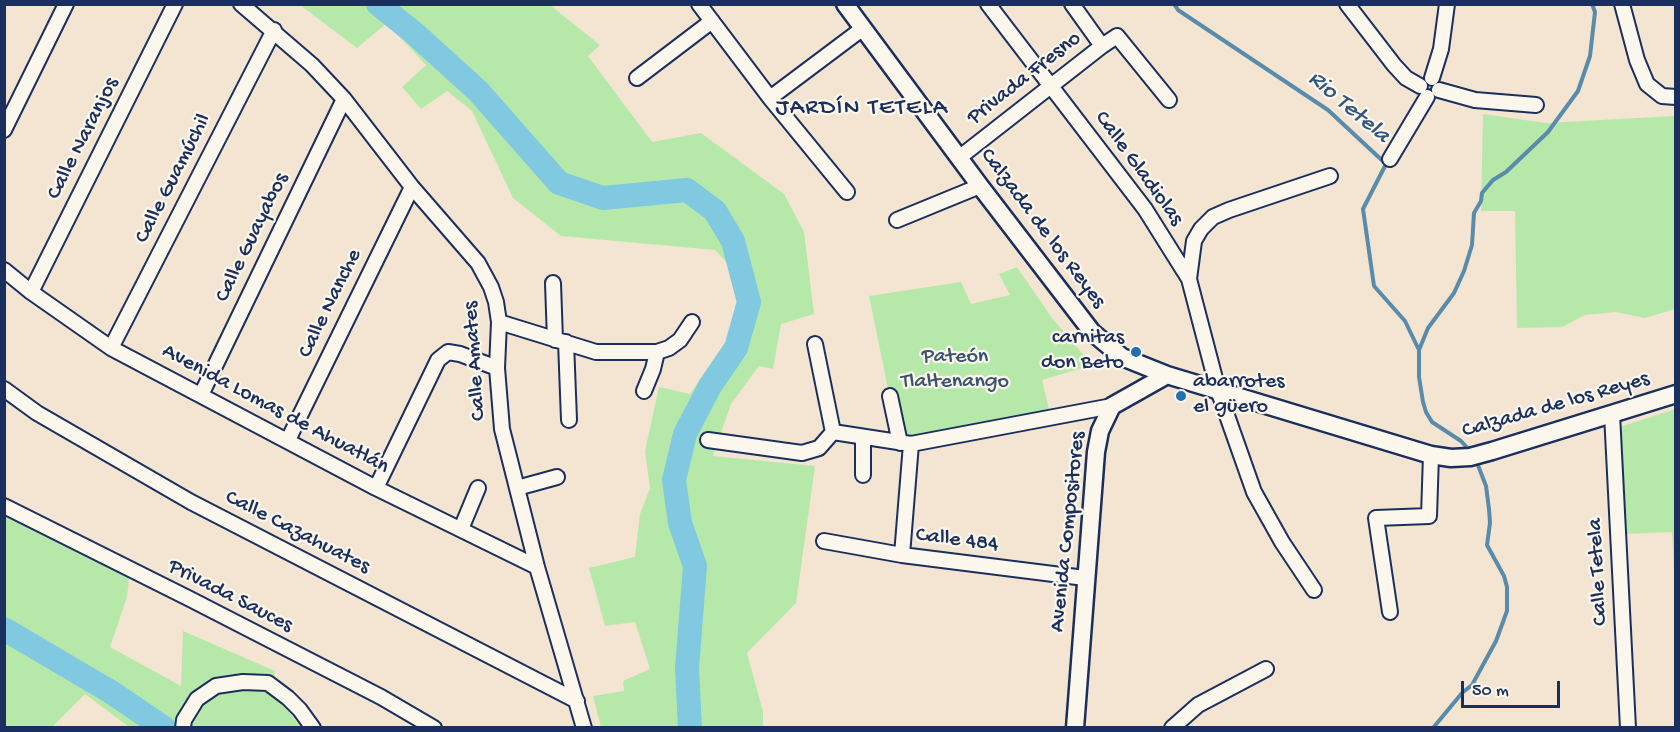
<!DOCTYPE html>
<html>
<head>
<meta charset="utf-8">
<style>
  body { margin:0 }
  #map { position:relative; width:1680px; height:732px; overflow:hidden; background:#f3e5d1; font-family:"Gochi Hand",sans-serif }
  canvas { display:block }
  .frame { position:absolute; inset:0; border:6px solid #1b2f5e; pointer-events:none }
  .scale { position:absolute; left:1461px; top:681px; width:99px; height:27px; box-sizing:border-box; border:3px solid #1b2f5e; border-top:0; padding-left:8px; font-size:18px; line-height:21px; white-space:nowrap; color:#1b2f5e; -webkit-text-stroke:4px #fbf7ec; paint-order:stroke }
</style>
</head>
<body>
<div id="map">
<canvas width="1680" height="732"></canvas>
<div class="frame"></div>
<div class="scale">50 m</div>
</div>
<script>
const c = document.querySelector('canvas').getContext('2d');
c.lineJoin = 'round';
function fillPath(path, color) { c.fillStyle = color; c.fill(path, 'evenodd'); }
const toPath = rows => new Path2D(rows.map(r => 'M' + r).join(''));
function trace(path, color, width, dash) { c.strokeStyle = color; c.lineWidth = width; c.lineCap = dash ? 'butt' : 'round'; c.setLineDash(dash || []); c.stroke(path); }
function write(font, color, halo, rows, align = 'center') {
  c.font = font + ' "Gochi Hand",sans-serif'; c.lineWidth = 4.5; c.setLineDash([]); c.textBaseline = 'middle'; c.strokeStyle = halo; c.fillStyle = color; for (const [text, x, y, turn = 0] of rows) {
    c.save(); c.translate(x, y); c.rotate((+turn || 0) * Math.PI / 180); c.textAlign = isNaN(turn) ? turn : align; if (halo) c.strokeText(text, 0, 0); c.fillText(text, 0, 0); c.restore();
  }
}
const green = toPath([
  [300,5,550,5,600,45,588,56,652,142,701,133,784,194,804,232,814,314,781,324,773,369,759,366,731,404,713,456,815,466,796,603,747,653,763,712,763,727,601,727,593,696,624,691,623,681,650,669,635,622,605,626,589,568,635,557,640,514,650,488,645,451,659,387,690,394,735,328,739,304,731,267,715,250,561,236,513,198,472,111,447,91,421,109,402,87,426,65,387,23,357,48],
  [1483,114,1546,123,1675,116,1675,309,1645,318,1616,312,1585,315,1562,327,1517,328,1515,211,1481,211],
  [1017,267,1052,318,1092,365,1042,380,1052,422,1003,434,911,444,901,452,869,296,961,282,971,304,1010,295,999,274],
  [1675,409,1675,593,1672,532,1624,534,1622,480,1617,428],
  [4,506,122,569,129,580,127,597,110,647,181,686,183,631,275,671,272,692,301,727,129,727,85,694,52,727,5,727]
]);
const stream = toPath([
  [1174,4,1178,10,1328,110,1386,164,1363,209,1374,286,1405,321,1419,350],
  [1472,453,1461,441,1432,422,1426,412,1423,402,1419,377,1419,350,1428,328,1454,293,1464,271,1472,245,1474,213,1481,201,1482,193,1493,180,1506,172,1548,132,1578,91,1590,56,1595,12,1592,4],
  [1433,728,1462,693,1472,685,1496,641,1507,611,1507,587,1504,576,1487,545,1490,523,1489,509,1486,486,1476,460]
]);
const river = toPath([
  [378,4,414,33,478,91,559,183,603,198,687,190,715,211,733,241,749,302,736,348,710,386,685,434,674,480,680,523,695,566,687,668,690,728],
  [4,629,111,692,164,728]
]);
const minor = toPath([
  [241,4,312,65,344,99,412,187,478,263,491,287,496,302,499,322,497,368,502,429,537,567,584,728],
  [699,4,770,98,847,192],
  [988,4,1145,209,1189,279],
  [1072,4,1102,46],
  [1347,4,1394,65,1406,78,1420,86],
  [1622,4,1637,60,1647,84,1662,96,1676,97],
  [637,78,712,21],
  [1432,78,1441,49,1447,4],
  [1439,90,1475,100,1536,105],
  [770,98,862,29],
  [4,130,66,4],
  [960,157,1102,46,1117,36,1169,100],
  [1390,159,1427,97],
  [897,220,980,186],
  [4,270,31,292,111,348,376,488,537,567],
  [553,283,555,340],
  [31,292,175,4],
  [499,322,596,352,657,352,669,348,680,340,692,322],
  [566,342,569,420],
  [815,344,833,432],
  [111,348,274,30],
  [4,389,37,413,191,502,577,701],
  [644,391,653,369,657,352],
  [201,395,344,99],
  [890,396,900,443],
  [1612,414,1628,728],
  [833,432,911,444,1112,406],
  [288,440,412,187],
  [708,440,802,453,819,448,833,432],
  [863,475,863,437],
  [376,488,438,360,448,352,460,354,497,368],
  [517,488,557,477],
  [4,506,190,599,381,697,434,728],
  [461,529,478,488],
  [824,541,902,555,1085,578],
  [902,555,911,444],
  [1314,590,1282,542,1254,492,1218,390,1189,279,1194,241,1201,229,1213,217,1229,210,1330,176],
  [1390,612,1376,518,1429,516,1431,455],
  [183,728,184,720,197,699,216,686,243,682,268,683,288,698,300,710,313,728],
  [1172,728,1198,705,1266,669]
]);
const tertiary = toPath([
  [845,4,980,186,1092,332,1122,357,1167,375,1431,455,1451,458,1470,457,1492,451,1676,394],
  [1075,728,1096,452,1100,431,1112,406,1167,375]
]);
const markers = [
  [1136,352,6,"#1f6fb2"],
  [1181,396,6,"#1f6fb2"]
];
const streetNames = [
  ["Privada Fresno",1025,79,-38],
  ["Calle Naranjos",84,139,-63],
  ["Calle Gladiolas",1138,169,54],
  ["Calle Guamúchil",174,179,-63],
  ["Calzada de los Reyes",1042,229,53],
  ["Calle Guayabos",253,238,-64],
  ["Calle Nanche",331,304,-64],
  ["Calle Amates",476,361,-94],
  ["Calzada de los Reyes",1556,406,-16],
  ["Avenida Lomas de Ahuatlán",275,410,28],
  ["Avenida Compositores",1069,532,-84],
  ["Calle Cazahuates",297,533,27],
  ["Calle 484",957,541,7],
  ["Calle Tetela",1599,572,-93],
  ["Privada Sauces",230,597,27]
];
const poiNames = [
  ["carnitas",1124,339],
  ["don Beto",1124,364],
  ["abarrotes",1193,383,"left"],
  ["el güero",1193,408,"left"]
];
const parkNames = [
  ["Pateón",955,358],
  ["Tlaltenango",955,383]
];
const waterNames = [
  ["Rio Tetela",1348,108,40]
];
const neighbourhoodNames = [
  ["JARDÍN TETELA",862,109]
];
fillPath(green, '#b6e9a9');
trace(stream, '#588bac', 4);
trace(river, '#80c9e0', 24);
trace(minor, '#1b2f5e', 18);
trace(tertiary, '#1b2f5e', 21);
trace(minor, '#fbf7ec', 14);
trace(tertiary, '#fbf7ec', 16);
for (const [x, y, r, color] of markers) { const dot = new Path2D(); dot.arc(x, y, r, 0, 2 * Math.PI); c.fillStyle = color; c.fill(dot); trace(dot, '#fbf7ec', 2); }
write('22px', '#1b2f5e', '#fbf7ec', streetNames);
write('22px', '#1b2f5e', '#fbf7ec', poiNames, 'right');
write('22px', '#3a546d', '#fbf7ec', parkNames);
write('italic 24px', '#34567e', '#fbf7ec', waterNames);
c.letterSpacing = '1.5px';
write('24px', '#1b2f5e', '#fbf7ec', neighbourhoodNames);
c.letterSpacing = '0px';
</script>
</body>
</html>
